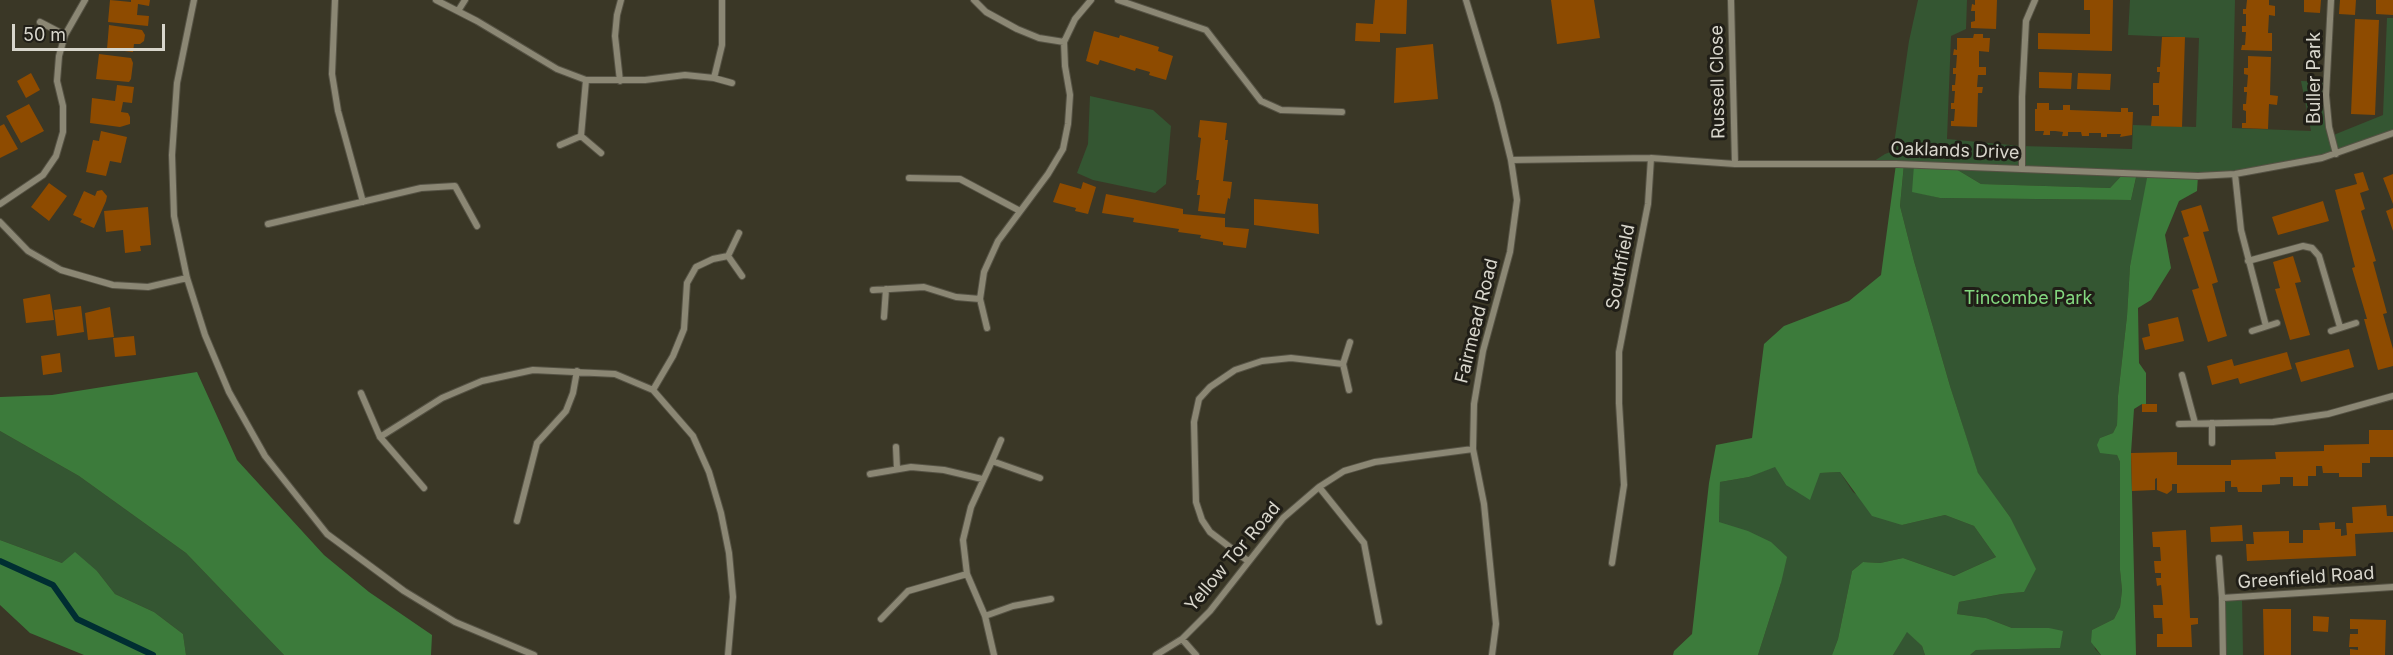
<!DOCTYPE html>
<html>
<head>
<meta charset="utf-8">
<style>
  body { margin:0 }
  #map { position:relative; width:2393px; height:655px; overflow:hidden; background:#3a3726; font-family:Inter,sans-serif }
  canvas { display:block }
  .scale { position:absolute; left:12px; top:24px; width:153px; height:27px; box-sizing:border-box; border:3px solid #d8d6cc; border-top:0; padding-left:8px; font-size:18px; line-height:21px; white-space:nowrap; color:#d8d6cc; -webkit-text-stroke:4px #201e17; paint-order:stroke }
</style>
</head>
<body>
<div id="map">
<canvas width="2393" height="655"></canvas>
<div class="scale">50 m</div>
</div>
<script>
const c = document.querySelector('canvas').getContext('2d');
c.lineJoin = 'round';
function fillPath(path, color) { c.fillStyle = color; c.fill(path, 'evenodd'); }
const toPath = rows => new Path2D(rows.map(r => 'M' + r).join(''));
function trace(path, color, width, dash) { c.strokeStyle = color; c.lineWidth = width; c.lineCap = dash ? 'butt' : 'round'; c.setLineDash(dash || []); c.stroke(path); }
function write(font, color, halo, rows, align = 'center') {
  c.font = font + ' Inter,sans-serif'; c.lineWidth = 6; c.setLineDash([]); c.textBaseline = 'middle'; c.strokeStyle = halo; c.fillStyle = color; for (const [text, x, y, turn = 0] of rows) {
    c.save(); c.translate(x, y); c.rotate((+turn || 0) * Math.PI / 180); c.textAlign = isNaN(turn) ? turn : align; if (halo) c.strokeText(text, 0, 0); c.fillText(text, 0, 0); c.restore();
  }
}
const green = toPath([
  [1918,0,1967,0,1966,29,1951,36,1947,139,2021,146,2132,149,2133,125,2196,127,2199,38,2128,35,2130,0,2235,0,2232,128,2311,131,2301,81,2327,82,2331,136,2383,115,2387,18,2393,18,2393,133,2336,154,2276,167,2198,176,2137,236,2130,266,2127,316,2118,396,2117,425,2113,433,2100,438,2117,455,2120,462,2120,570,2122,590,2120,607,2114,619,2092,630,2095,649,2101,655,1970,655,1976,650,2060,648,2049,628,2012,628,1986,618,1957,614,1959,602,2002,594,2024,592,2010,517,1978,474,1950,386,1914,261,1900,206,1904,165,1871,163,1885,154,1893,151,1909,41],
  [1951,166,1981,184,2110,188,2125,172,2137,174,2131,200,1940,198,1912,191],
  [1090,96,1153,110,1171,126,1166,184,1155,193,1093,180,1077,173,1088,144],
  [0,431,79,476,186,553,284,655,186,655,183,634,154,612,115,594,97,571,62,563,0,540],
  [1775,466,1786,485,1820,473,1840,472,1853,492,1902,525,1945,515,1974,526,1996,557,1954,576,1903,558,1880,563,1863,562,1852,571,1838,639,1832,655,1758,655,1781,583,1719,522,1720,482,1749,477],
  [2242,597,2243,655,2223,655,2222,598],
  [1907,631,1922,646,1925,655,1893,655]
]);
const forest = toPath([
  [1896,164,1904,164,1900,206,1914,261,1950,386,1978,473,2010,517,2036,569,2024,592,2002,594,1959,602,1957,614,1986,618,2012,628,2049,628,2063,631,2060,648,1976,650,1970,655,1925,655,1922,646,1907,632,1893,655,1832,655,1838,639,1852,571,1863,562,1880,563,1903,558,1954,576,1996,557,1974,526,1945,515,1902,525,1872,516,1840,472,1820,473,1810,500,1786,485,1775,467,1749,477,1720,482,1719,522,1748,531,1771,542,1787,557,1781,583,1758,655,1673,655,1674,651,1692,634,1709,483,1716,445,1752,438,1764,344,1784,326,1849,301,1881,275],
  [1914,165,1951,166,1981,184,2110,188,2125,172,2137,173,2131,200,1940,198,1912,192],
  [2148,173,2198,176,2197,191,2179,201,2165,235,2171,268,2151,300,2138,308,2139,363,2146,373,2146,404,2142,404,2134,409,2131,453,2136,655,2101,655,2091,642,2092,630,2114,619,2120,607,2122,590,2120,570,2120,462,2117,455,2100,453,2097,445,2100,438,2113,433,2117,425,2118,396,2127,316,2130,266],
  [197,372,237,460,324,555,369,592,432,635,431,655,284,655,186,553,79,476,0,431,0,397,52,395],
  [0,540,62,563,75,552,97,571,115,594,154,612,183,634,186,655,84,655,30,633,0,605]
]);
const stream = toPath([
  [0,561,53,585,77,619,153,655]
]);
const building = toPath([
  [110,0,131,2,131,0,150,0,149,6,138,4,137,15,149,16,148,26,108,22],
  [1375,0,1407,0,1406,34,1380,33,1380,42,1355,41,1356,23,1373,24],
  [1551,0,1594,0,1600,38,1557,44],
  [1975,0,1997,0,1996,29,1971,28,1971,22,1975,21,1975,11,1971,11,1972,4,1975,5],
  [2084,0,2113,0,2112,51,2038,49,2038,33,2090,34,2090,10,2084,10],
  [2247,0,2269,0,2269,5,2275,6,2275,16,2269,15,2268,33,2272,33,2272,51,2241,50,2242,45,2245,45,2246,32,2242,32,2242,26,2246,26,2246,14,2243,14,2243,9,2246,9],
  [2304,0,2321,0,2320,13,2304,12],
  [2340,0,2356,0,2355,15,2339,14],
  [2376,0,2393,0,2393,15,2376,14],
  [2355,19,2379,20,2375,115,2351,114],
  [109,25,142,30,145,35,144,41,140,44,134,44,133,52,107,49],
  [1094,31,1119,38,1120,35,1159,47,1158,51,1173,56,1166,80,1149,75,1150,72,1136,68,1135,71,1100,60,1098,65,1086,61],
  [1974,34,1983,34,1983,38,1990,38,1989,52,1979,51,1979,67,1986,67,1986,75,1978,75,1977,87,1983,87,1982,93,1978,93,1977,127,1951,126,1951,121,1954,121,1955,109,1951,109,1951,103,1954,103,1955,91,1952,91,1952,85,1955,85,1956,74,1953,74,1953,68,1956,68,1957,55,1953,55,1954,49,1957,50,1957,38,1973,38],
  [2162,37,2185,37,2182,127,2151,126,2152,116,2159,116,2159,105,2153,105,2153,83,2159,83,2160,72,2157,72,2157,67,2160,67],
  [1433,44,1438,99,1394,103,1396,48],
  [99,54,131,58,133,63,131,79,129,82,96,79],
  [2248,56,2271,57,2270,95,2278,96,2277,105,2269,104,2268,129,2242,128,2242,123,2246,123,2246,111,2243,110,2243,104,2246,104,2247,92,2244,92,2244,87,2247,87,2248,75,2244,74,2244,68,2248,68],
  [2039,72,2072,73,2071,89,2039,88],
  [31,73,40,90,26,98,17,81],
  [2078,73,2111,74,2110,90,2077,89],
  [117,85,134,87,132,103,123,102,121,112,128,113,130,117,130,124,120,127,90,123,92,98,115,101],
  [2037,103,2049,103,2049,110,2063,110,2063,105,2070,105,2070,110,2121,112,2121,108,2128,108,2128,112,2133,112,2132,135,2120,137,2121,134,2107,134,2107,137,2101,137,2101,133,2089,133,2089,136,2082,136,2081,132,2068,132,2068,136,2062,136,2063,132,2055,131,2050,131,2050,135,2043,135,2044,131,2035,131,2035,109,2037,109],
  [29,104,44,131,21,143,6,116],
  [1200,120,1227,123,1225,140,1228,140,1223,181,1232,182,1230,199,1228,198,1225,214,1198,211,1200,195,1197,195,1199,180,1196,180,1201,138,1198,137],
  [4,124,18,149,0,158,0,126],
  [101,131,127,137,121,163,110,161,106,176,86,172,93,140,99,141],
  [2363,172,2369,190,2360,193,2365,209,2361,211,2376,261,2373,262,2387,313,2383,314,2393,349,2393,366,2378,370,2364,319,2367,319,2352,268,2355,267,2335,190,2357,184,2354,174],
  [2393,174,2393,204,2383,178],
  [1083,182,1096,187,1088,214,1075,211,1076,208,1053,202,1060,183,1081,189],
  [49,183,67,196,49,221,31,207],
  [102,190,107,196,106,201,94,228,80,222,82,219,73,215,84,191,95,196,97,191],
  [1106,194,1183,209,1183,214,1225,218,1225,227,1249,229,1246,248,1223,245,1223,242,1200,238,1201,235,1178,232,1179,229,1133,222,1134,218,1102,213],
  [1254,199,1318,204,1319,234,1254,225],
  [2323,201,2329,221,2278,235,2272,217],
  [2201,205,2209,231,2203,232,2218,282,2212,284,2227,336,2208,342,2192,290,2199,288,2183,238,2189,236,2181,211],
  [148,207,151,245,140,246,141,251,125,253,123,230,106,232,104,211],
  [2393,208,2393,231,2386,211],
  [2293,256,2301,282,2295,283,2310,335,2290,340,2275,289,2280,288,2273,262],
  [50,294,54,320,26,323,23,299],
  [81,306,84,332,57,336,54,310],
  [110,307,114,337,88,340,85,313],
  [2178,317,2184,341,2145,350,2142,338,2150,336,2148,324],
  [134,336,136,355,115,357,113,338],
  [2349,349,2354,367,2301,382,2295,363],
  [2287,352,2292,369,2240,384,2238,378,2212,385,2207,366,2232,359,2234,366],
  [60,353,62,372,43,375,41,356],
  [2142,404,2157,404,2157,412,2142,412],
  [2369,430,2393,430,2393,457,2370,457,2370,463,2362,463,2362,477,2339,477,2339,473,2323,473,2322,466,2316,466,2316,476,2308,476,2308,486,2293,486,2293,477,2280,477,2280,484,2262,485,2262,492,2238,492,2237,487,2231,487,2231,481,2225,481,2225,492,2177,493,2177,484,2172,484,2172,490,2167,494,2157,490,2157,478,2155,479,2155,490,2132,491,2131,453,2177,452,2177,465,2231,465,2231,460,2276,459,2275,452,2324,451,2324,445,2369,444],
  [2386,505,2387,516,2393,516,2393,532,2355,534,2356,556,2247,561,2246,544,2254,544,2253,532,2289,531,2289,543,2303,543,2303,530,2320,530,2319,523,2335,522,2335,529,2341,529,2341,536,2347,535,2346,523,2353,523,2352,507],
  [2242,525,2243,541,2211,542,2210,527],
  [2186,530,2190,618,2198,618,2198,624,2191,625,2192,647,2157,647,2157,634,2163,634,2162,618,2154,618,2153,605,2163,605,2161,585,2157,586,2156,578,2161,578,2161,573,2155,573,2154,561,2161,561,2160,547,2153,547,2152,532],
  [2263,609,2291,609,2291,655,2264,655],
  [2313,616,2329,617,2328,632,2313,631],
  [2350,619,2386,620,2385,655,2350,655,2350,649,2358,650,2358,647,2349,647,2350,634,2358,634,2358,629,2350,629]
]);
const street = toPath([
  [194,0,177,83,172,155,174,216,187,278,205,335,229,392,265,456,327,534,404,591,455,622,534,655],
  [335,0,332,74,338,111,363,202],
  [436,0,477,21,557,69,586,80,645,80,685,75,714,78,732,83],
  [974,0,986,12,1017,29,1039,38,1064,42],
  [1118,0,1206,30,1261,101,1281,110,1342,112],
  [1466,0,1497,103,1511,160,1517,200,1510,252,1483,351,1474,404,1473,449,1484,504,1496,624,1492,655],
  [1731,0,1735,164],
  [2331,0,2326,95,2329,127,2336,154],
  [458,11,465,0],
  [40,22,65,35],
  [714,78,722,45,722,0],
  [620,81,615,36,617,15,621,0],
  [581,136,586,80],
  [560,145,581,136,601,153],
  [1511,160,1651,158,1735,164,1896,164,2198,176,2235,174,2322,158,2393,133],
  [2022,168,2022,97,2026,21,2035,0],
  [2235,174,2241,230,2266,326],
  [909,178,960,179,1020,211],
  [0,204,43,175,56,156,63,132,63,106,57,81,59,56,65,35,85,0],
  [0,222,28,251,61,270,113,285,148,287,187,278],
  [268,224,421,188,455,186,477,226],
  [739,233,728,256,742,276],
  [2248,261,2303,246,2312,248,2319,256,2340,327],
  [873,290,924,287,956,297,980,299],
  [884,317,886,289],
  [987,328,980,299,984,272,998,241,1048,174,1063,149,1068,124,1070,95,1065,66,1064,42,1075,19,1091,0],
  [2252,331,2277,323],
  [2331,331,2356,323],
  [2182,375,2195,423],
  [653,390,673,356,684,329,687,283,696,267,713,259,728,256],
  [1349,390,1343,364,1350,342],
  [361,393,380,437,424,488],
  [2212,423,2212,443],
  [2179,424,2273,422,2328,414,2393,396],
  [380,437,442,398,482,381,533,370,615,374,653,390,693,436,709,472,721,513,729,553,733,597,728,655],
  [896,447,897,469],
  [992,461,1001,440],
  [870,474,911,467,944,470,982,479],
  [1319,487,1364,543,1379,622],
  [517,521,537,443,566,411,573,393,577,371],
  [2219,558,2222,598],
  [1248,561,1210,532,1202,520,1196,502,1194,422,1199,399,1210,387,1235,370,1262,361,1291,358,1343,364],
  [1612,563,1624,485,1619,403,1619,352,1648,204,1651,158],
  [985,616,1013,606,1051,599],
  [881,619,908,591,967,574],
  [1182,639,1196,655],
  [994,655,985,616,967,574,963,540,971,507,992,461,1040,478],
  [1156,655,1182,639,1210,611,1283,518,1319,487,1344,471,1375,462,1473,449],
  [2223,655,2222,598,2393,587]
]);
const streetNames = [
  ["Buller Park",2315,78,-90],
  ["Russell Close",1718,82,-91],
  ["Oaklands Drive",1955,151,2],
  ["Southfield",1621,267,-79],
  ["Fairmead Road",1477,321,-76],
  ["Yellow Tor Road",1233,557,-50],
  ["Greenfield Road",2306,578,-4]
];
const parkNames = [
  ["Tincombe Park",2028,299]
];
fillPath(green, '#345632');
fillPath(forest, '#3c7b3b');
trace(stream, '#002e32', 6);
fillPath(building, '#8e4b00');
trace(street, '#555244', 8);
trace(street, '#8b8774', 6);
write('18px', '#d8d6cc', '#201e17', streetNames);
write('18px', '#83d87f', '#201e17', parkNames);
</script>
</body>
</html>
